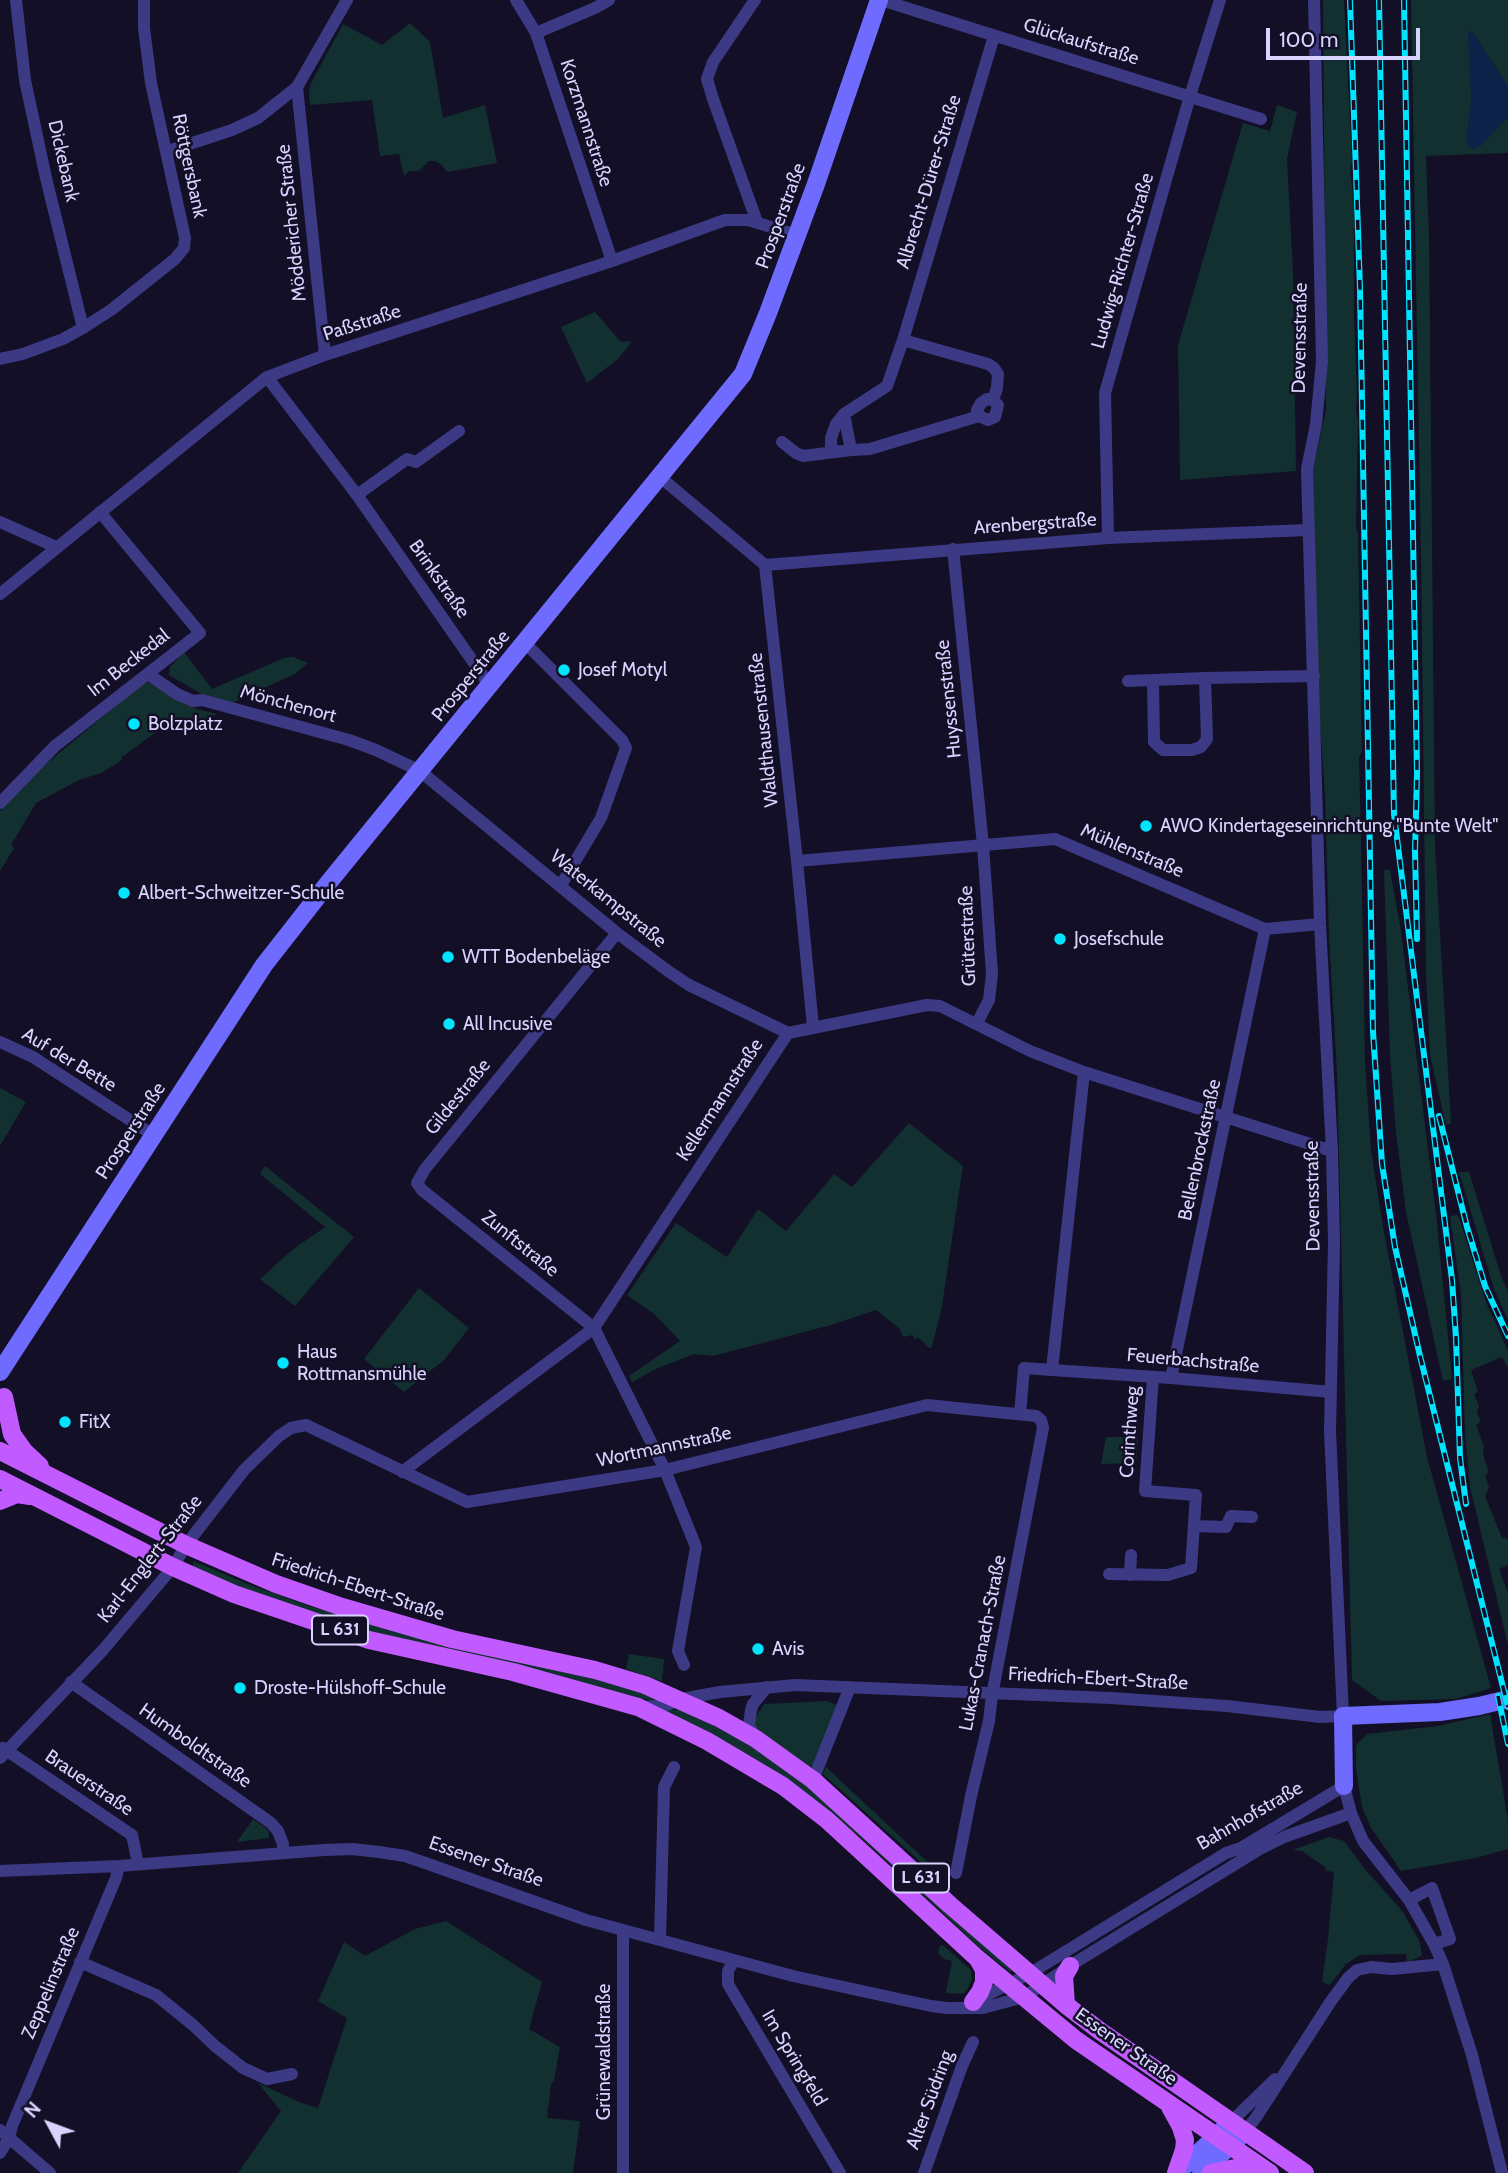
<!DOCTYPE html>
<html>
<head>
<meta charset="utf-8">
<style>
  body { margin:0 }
  #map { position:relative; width:1508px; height:2173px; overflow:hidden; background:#130f26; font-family:Cabin,sans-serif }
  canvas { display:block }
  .north { position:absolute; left:14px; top:2089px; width:70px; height:70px; -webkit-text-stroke:5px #130f26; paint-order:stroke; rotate:311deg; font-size:19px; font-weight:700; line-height:28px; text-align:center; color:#d9d4ff }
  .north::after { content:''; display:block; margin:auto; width:24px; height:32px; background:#d9d4ff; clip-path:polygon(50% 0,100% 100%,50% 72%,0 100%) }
  .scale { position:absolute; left:1266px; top:28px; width:154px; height:32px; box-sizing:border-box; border:4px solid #d9d4ff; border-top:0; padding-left:9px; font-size:21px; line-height:24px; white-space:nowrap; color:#d9d4ff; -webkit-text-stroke:5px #130f26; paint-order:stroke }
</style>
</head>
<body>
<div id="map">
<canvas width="1508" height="2173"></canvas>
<div class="north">N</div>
<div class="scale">100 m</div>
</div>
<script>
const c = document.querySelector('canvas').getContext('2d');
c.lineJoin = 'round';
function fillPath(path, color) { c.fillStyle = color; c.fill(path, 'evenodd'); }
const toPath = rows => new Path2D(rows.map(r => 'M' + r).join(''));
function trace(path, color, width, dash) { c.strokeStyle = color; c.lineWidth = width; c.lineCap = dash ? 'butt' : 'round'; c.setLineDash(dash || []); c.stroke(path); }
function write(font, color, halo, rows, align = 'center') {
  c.font = font + ' Cabin,sans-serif'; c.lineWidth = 5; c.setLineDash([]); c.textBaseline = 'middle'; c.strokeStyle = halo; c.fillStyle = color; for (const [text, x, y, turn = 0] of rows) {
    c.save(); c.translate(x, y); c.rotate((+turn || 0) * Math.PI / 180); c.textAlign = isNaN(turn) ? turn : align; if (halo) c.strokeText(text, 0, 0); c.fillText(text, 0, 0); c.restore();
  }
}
const green = toPath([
  [1323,0,1344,0,1352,162,1350,169,1354,206,1354,317,1357,397,1356,412,1358,419,1356,527,1358,536,1362,751,1359,758,1361,840,1365,1061,1371,1150,1383,1227,1427,1457,1491,1688,1456,1699,1381,1701,1352,1680,1337,1073,1329,936,1325,794,1316,673,1313,469,1326,410],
  [1411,0,1508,0,1508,153,1426,156,1429,238,1435,846,1451,1123,1446,1125,1430,1055,1426,975,1421,558],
  [410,23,430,42,443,118,485,105,497,163,447,172,441,164,435,161,429,161,419,171,409,171,404,176,399,154,380,156,372,100,310,105,309,93,311,83,343,24,382,45],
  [1277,105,1297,112,1287,159,1293,273,1296,471,1180,480,1178,345,1243,123,1270,131],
  [595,312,621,342,629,341,631,343,618,359,587,383,561,327],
  [184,652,212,689,284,658,293,657,308,663,295,674,232,703,202,694,169,675,170,667],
  [148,682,187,705,200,710,218,714,186,726,181,720,168,729,164,726,121,758,122,760,101,773,79,780,36,803,11,845,14,848,0,871,0,811,34,774,141,685],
  [1384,870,1390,870,1401,931,1437,1222,1452,1379,1443,1381,1406,1212,1396,1132,1390,1056],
  [0,1088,26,1102,0,1146],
  [909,1123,963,1166,942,1306,932,1347,929,1348,919,1338,914,1339,913,1335,903,1337,900,1329,876,1310,831,1325,713,1356,694,1354,656,1369,632,1382,629,1376,680,1341,654,1314,627,1295,676,1223,727,1257,758,1209,786,1231,834,1174,852,1187],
  [265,1166,354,1237,295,1306,260,1279,292,1250,325,1227,260,1174],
  [1469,1172,1502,1279,1508,1291,1508,1320,1494,1289,1459,1172],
  [1458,1215,1486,1302,1508,1351,1508,1368,1502,1357,1471,1370,1478,1392,1474,1394,1479,1406,1477,1413,1481,1422,1476,1425,1484,1446,1483,1454,1489,1473,1485,1475,1489,1487,1485,1496,1502,1538,1507,1538,1508,1541,1508,1565,1499,1569,1508,1593,1508,1645,1470,1487,1465,1433,1461,1295,1450,1216],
  [419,1288,469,1328,444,1360,404,1392,364,1359],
  [1106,1437,1138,1437,1136,1463,1101,1464],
  [193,1561,250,1585,312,1607,406,1633,627,1685,660,1701,642,1699,547,1672,426,1649,268,1601,193,1567],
  [629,1654,664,1659,662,1681,626,1669],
  [827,1701,837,1705,816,1764,812,1766,807,1767,757,1731,754,1720,764,1704],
  [666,1710,690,1710,788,1768,1007,1965,1011,1970,1011,1973,976,1944,861,1838,818,1802,666,1714],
  [1490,1714,1508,1820,1508,1849,1476,1858,1401,1871,1371,1828,1362,1807,1356,1769,1356,1745,1367,1734,1438,1726],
  [826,1767,937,1871,934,1874,823,1774],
  [253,1819,267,1829,269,1833,269,1838,237,1842],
  [1329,1837,1344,1841,1364,1868,1403,1912,1420,1942,1422,1955,1417,1958,1407,1962,1406,1954,1360,1955,1346,1964,1330,1985,1322,1982,1328,1938,1334,1872,1327,1871,1325,1867,1302,1851,1292,1850],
  [446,1921,542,1982,529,2029,560,2047,554,2081,551,2084,547,2118,580,2121,573,2173,238,2173,281,2111,258,2083,299,2102,318,2108,347,2018,318,2001,344,1942,365,1956,415,1929],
  [940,1945,944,1946,971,1970,972,1980,967,1990,963,1994,946,1993,952,1961,944,1959,938,1953]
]);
const water = toPath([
  [1470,30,1474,34,1508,86,1508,117,1481,146,1473,149,1466,144,1471,99,1468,33]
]);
const street = toPath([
  [16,0,25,80,46,178,83,328],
  [516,0,536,33,612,261],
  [755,0,713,62,707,79,713,99,757,222],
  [881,0,1261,119],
  [536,33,595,8,609,0],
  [168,151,232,130,258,118,297,87],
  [903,340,988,364,994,368,998,374,997,388,993,400],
  [325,355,297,87,347,0],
  [0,359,23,354,63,339,83,328,111,310,175,259,184,248,185,238,151,83,144,28,144,0],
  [267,377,357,495,490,686],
  [979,416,977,410,981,403,987,399,993,400,998,405,995,417,988,420,979,416,870,449,851,450,844,414,887,386,903,340,994,36],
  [782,442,796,453,803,456,851,450],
  [836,452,831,446,831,438,836,424,844,414],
  [660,477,765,565,797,861,813,1027],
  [357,495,407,459,416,462,459,431],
  [0,522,56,547],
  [1108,538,1105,393,1190,96,1220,0],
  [953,549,983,845,992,974,989,1000,977,1023],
  [765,565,1108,538,1308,530],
  [0,594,267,377,325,355,612,261,725,220,748,220,797,235],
  [525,643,622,740,626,748,601,818,561,885],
  [148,674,177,694,193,701,202,700,349,740,376,750,420,771,617,933,668,971,689,985,788,1033],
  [1205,678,1207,739,1201,747,1192,750,1163,750,1154,742,1153,680,1205,678,1314,676],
  [1128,681,1153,680],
  [0,803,55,746,200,633,100,512],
  [797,861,1055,839,1265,929,1320,924],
  [617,933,425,1169,417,1183,422,1190,594,1328,665,1470,696,1547,678,1651,684,1665],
  [0,1042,33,1057,153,1135],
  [1052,1370,1171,1378,1331,1392],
  [1171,1378,1265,929],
  [1020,1414,1024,1368,1052,1370,1084,1072],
  [402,1472,594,1328,788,1033,927,1005,940,1006,1030,1051,1084,1072,1332,1151],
  [1194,1526,1226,1527,1231,1516,1252,1517],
  [1109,1574,1168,1575,1191,1568,1196,1495,1145,1491,1153,1377],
  [1130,1575,1131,1555],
  [71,1682,271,1823,278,1831,283,1844,283,1852],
  [642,1707,667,1705,681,1699,720,1692,795,1685,1111,1698,1227,1706,1320,1717,1343,1716,1330,1431,1334,1242,1332,1151,1320,924,1307,469,1316,424,1322,361,1314,0],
  [756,1739,749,1725,751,1710,753,1704,767,1687],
  [3,1748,132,1835,138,1864],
  [0,1758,103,1650,173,1567,186,1545,244,1470,279,1436,291,1428,306,1425,467,1502,665,1470,927,1405,1036,1416,1041,1420,1043,1428,992,1695,989,1721,971,1796,956,1873],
  [813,1780,850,1687],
  [0,1871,119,1866,324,1850,352,1849,379,1852,405,1856,431,1865,586,1920,793,1976,931,2006,947,2008,983,2008,1024,1997,1076,1962,1260,1849,1284,1837,1351,1813],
  [1409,1900,1432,1888,1450,1939,1434,1944],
  [660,1939,664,1787,674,1767],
  [734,1960,728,1971,728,1984,840,2173],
  [80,1962,156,1995,193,2025,215,2046,243,2068,267,2079,292,2074],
  [975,2001,1029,1974,1226,1853,1241,1848,1344,1786,1351,1813,1363,1841,1409,1900,1434,1944,1443,1964,1472,2055,1502,2173],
  [1231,2122,1275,2079],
  [0,2130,50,2173],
  [1245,2132,1257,2116,1331,2001,1348,1978,1357,1970,1371,1967,1392,1969,1443,1964],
  [0,2153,9,2138,12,2126,116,1878,119,1866],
  [623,2173,623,1930],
  [924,2173,962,2066,973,2042]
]);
const secondary = toPath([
  [0,1372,264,965,329,882,743,374,768,313,816,184,879,0],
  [1344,1786,1343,1716,1440,1712,1479,1706,1508,1699],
  [1177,2173,1231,2122],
  [1201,2173,1245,2132]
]);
const primary = toPath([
  [4,1397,12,1434,24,1451,40,1466],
  [0,1451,186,1545,276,1584,342,1607,452,1639,595,1670,645,1685,719,1718,756,1739,813,1780,950,1905,1066,2005,1100,2031,1305,2173],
  [0,1479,173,1567,234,1594,369,1640,513,1672,638,1707,707,1741,783,1786,827,1820,978,1959,1076,2040,1270,2173],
  [0,1501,17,1494,30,1496],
  [973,2002,980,1992,984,1982,984,1970,978,1959],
  [1066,2005,1064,1976,1070,1966],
  [1170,2107,1181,2127,1185,2140,1184,2150,1176,2173],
  [1211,2173,1240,2167,1262,2170]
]);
const rail = toPath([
  [1350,0,1360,289,1373,1032,1382,1164,1395,1247,1420,1356,1508,1707],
  [1379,0,1394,814,1452,1280,1456,1338,1460,1458,1466,1504],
  [1404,0,1417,773,1415,851,1417,939],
  [1439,1116,1467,1227,1485,1286,1508,1336],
  [1498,1696,1508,1744]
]);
const markers = [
  [564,670,7,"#00e5ff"],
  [134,724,7,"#00e5ff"],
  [1146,826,7,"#00e5ff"],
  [124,893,7,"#00e5ff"],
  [1060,939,7,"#00e5ff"],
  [448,957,7,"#00e5ff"],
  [449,1024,7,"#00e5ff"],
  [283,1363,7,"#00e5ff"],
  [65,1422,7,"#00e5ff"],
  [758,1649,7,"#00e5ff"],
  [240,1688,7,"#00e5ff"]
];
const shields = [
  [340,1630,56],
  [921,1878,56]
];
const shieldNames = [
  ["L 631",340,1630],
  ["L 631",921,1878]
];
const streetNames = [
  ["Glückaufstraße",1081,42,17],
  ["Korzmannstraße",586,123,72],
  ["Dickebank",63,161,77],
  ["Röttgersbank",189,166,78],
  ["Albrecht-Dürer-Straße",929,182,-73],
  ["Prosperstraße",781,216,-70],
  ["Möddericher Straße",292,223,-96],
  ["Ludwig-Richter-Straße",1123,261,-74],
  ["Paßstraße",362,323,-18],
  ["Devensstraße",1300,338,-89],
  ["Arenbergstraße",1035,524,-4],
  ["Brinkstraße",439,579,55],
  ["Im Beckedal",129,663,-38],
  ["Prosperstraße",471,676,-51],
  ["Huyssenstraße",949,699,-96],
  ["Mönchenort",288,704,15],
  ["Waldthausenstraße",764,730,-96],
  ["Mühlenstraße",1132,851,23],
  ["Waterkampstraße",608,899,39],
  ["Grüterstraße",968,936,-92],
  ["Auf der Bette",69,1060,31],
  ["Gildestraße",458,1097,-51],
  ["Kellermannstraße",720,1100,-57],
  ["Prosperstraße",131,1131,-57],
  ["Bellenbrockstraße",1200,1150,-78],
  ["Devensstraße",1313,1196,-91],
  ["Zunftstraße",520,1244,39],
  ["Feuerbachstraße",1193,1361,5],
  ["Corinthweg",1130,1432,-86],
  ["Wortmannstraße",664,1447,-12],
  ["Karl-Englert-Straße",150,1559,-52],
  ["Friedrich-Ebert-Straße",358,1587,18],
  ["Lukas-Cranach-Straße",983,1643,-79],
  ["Friedrich-Ebert-Straße",1098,1679,3],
  ["Humboldtstraße",195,1746,35],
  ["Brauerstraße",89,1783,34],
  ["Bahnhofstraße",1250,1816,-30],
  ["Essener Straße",486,1862,19],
  ["Zeppelinstraße",51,1983,-67],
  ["Essener Straße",1126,2047,35],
  ["Grünewaldstraße",604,2052,-90],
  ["Im Springfeld",794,2058,59],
  ["Alter Südring",930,2100,-70]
];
const poiNames = [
  ["Josef Motyl",578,670],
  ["Bolzplatz",148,724],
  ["AWO Kindertageseinrichtung \"Bunte Welt\"",1160,826],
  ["Albert-Schweitzer-Schule",138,893],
  ["Josefschule",1074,939],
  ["WTT Bodenbeläge",462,957],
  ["All Incusive",463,1024],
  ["Haus",297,1352],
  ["Rottmansmühle",297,1374],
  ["FitX",79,1422],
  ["Avis",772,1649],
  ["Droste-Hülshoff-Schule",254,1688]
];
fillPath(green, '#12302f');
fillPath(water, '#0c2248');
trace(street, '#3d3a85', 12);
trace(secondary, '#6f6bff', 18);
trace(primary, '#c25bff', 18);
trace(rail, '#00e5ff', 6);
trace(rail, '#130f26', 3.5, [10]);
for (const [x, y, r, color] of markers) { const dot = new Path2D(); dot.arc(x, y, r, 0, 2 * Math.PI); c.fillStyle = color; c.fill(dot); trace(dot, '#130f26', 2.5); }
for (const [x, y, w] of shields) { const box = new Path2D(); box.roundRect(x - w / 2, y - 14.5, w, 29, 5); c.fillStyle = '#130f26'; c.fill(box); trace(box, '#d9d4ff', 2); }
write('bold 18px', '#d9d4ff', null, shieldNames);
write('19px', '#d9d4ff', '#130f26', streetNames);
write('19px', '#d9d4ff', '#130f26', poiNames, 'left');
</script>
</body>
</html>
